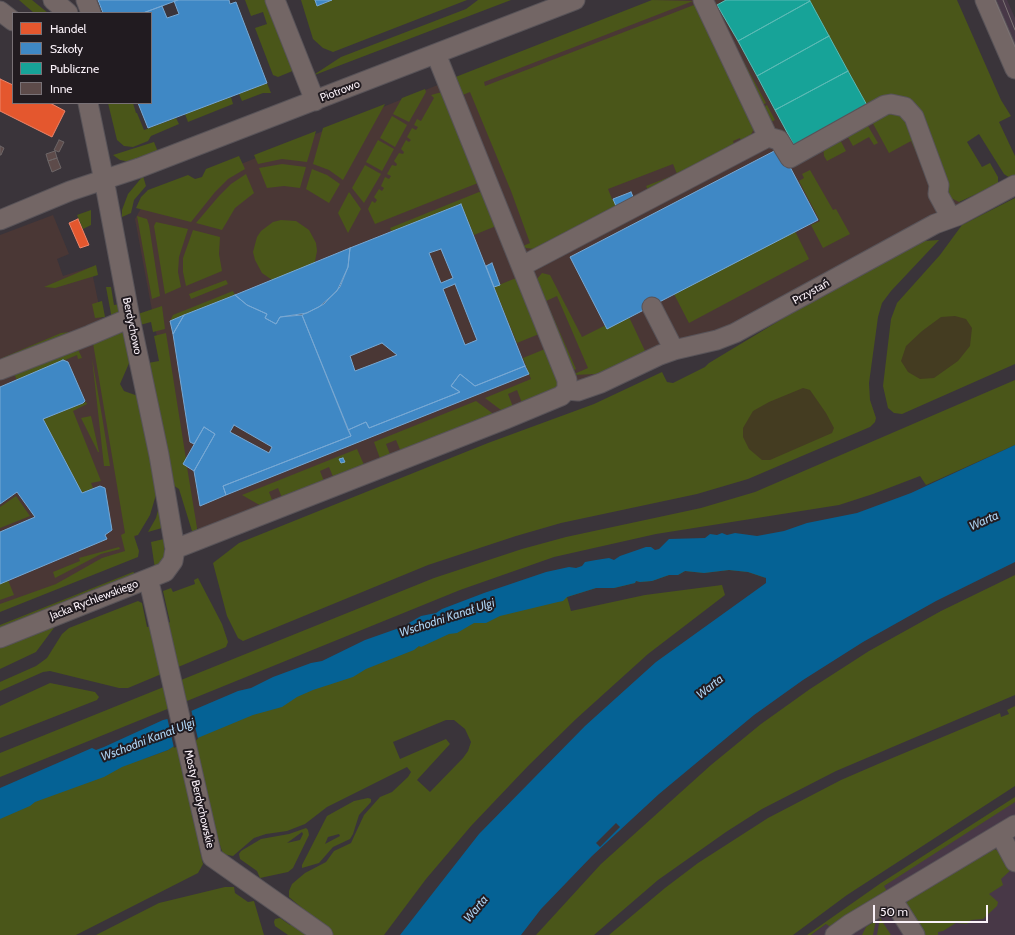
<!DOCTYPE html>
<html>
<head>
<meta charset="utf-8">
<style>
  body { margin:0 }
  #map { position:relative; width:1015px; height:935px; overflow:hidden; background:#3a343a; font-family:Cabin,sans-serif }
  canvas { display:block }
  .legend { position:absolute; left:12px; top:12px; width:140px; height:92px; box-sizing:border-box; background:#211b20; border:1px solid #787176; margin:0; padding:5px 7px; list-style:none; font-size:12px; color:#faf1f8 }
  .legend li { display:flex; align-items:center; gap:8px; height:20px }
  .legend b { width:20px; border:1px solid #787176 }
  .scale { position:absolute; left:873px; top:905px; width:115px; height:18px; box-sizing:border-box; border:2px solid #faf1f8; border-top:0; padding-left:5px; font-size:12px; line-height:14px; white-space:nowrap; color:#faf1f8; -webkit-text-stroke:3px #211b20; paint-order:stroke }
</style>
</head>
<body>
<div id="map">
<canvas width="1015" height="935"></canvas>
<ul class="legend">
<li><b style="height:11px;background:#e4572e"></b>Handel</li>
<li><b style="height:11px;background:#3f88c5"></b>Szkoły</li>
<li><b style="height:11px;background:#17a398"></b>Publiczne</li>
<li><b style="height:11px;background:#5d4b4a"></b>Inne</li>
</ul>
<div class="scale">50 m</div>
</div>
<script>
const c = document.querySelector('canvas').getContext('2d');
c.lineJoin = 'round';
function fillPath(path, color) { c.fillStyle = color; c.fill(path, 'evenodd'); }
const toPath = rows => new Path2D(rows.map(r => 'M' + r).join(''));
function trace(path, color, width, dash) { c.strokeStyle = color; c.lineWidth = width; c.lineCap = dash ? 'butt' : 'round'; c.setLineDash(dash || []); c.stroke(path); }
function write(font, color, halo, rows, align = 'center') {
  c.font = font + ' Cabin,sans-serif'; c.lineWidth = 4; c.setLineDash([]); c.textBaseline = 'middle'; c.strokeStyle = halo; c.fillStyle = color; for (const [text, x, y, turn = 0] of rows) {
    c.save(); c.translate(x, y); c.rotate((+turn || 0) * Math.PI / 180); c.textAlign = isNaN(turn) ? turn : align; if (halo) c.strokeText(text, 0, 0); c.fillText(text, 0, 0); c.restore();
  }
}
const built = toPath([
  [990,0,1007,0,1015,18,1015,58],
  [1015,799,1015,935,811,935,826,924]
]);
const education = toPath([
  [656,0,877,0,961,204,711,335,599,380,501,432,209,535,192,525,135,219,144,203,460,76],
  [53,215,69,254,57,259,63,276,91,267,119,403,140,530,117,562,0,611,0,235]
]);
const green = toPath([
  [19,0,32,0,48,13,34,13],
  [245,0,268,0,295,70,278,77,273,75,255,28,267,24,263,12,251,16],
  [301,0,315,0,317,6,332,0,467,0,333,52,323,48,313,39],
  [478,0,511,0,312,76,341,57,466,9],
  [652,0,693,1,484,82,485,86,699,3,754,128,751,135,742,143,740,138,733,141,735,147,649,192,646,186,677,174,673,164,608,189,612,199,625,203,535,249,526,248,523,246,530,243,511,191,470,92,460,96,453,78],
  [809,0,957,0,1001,100,1011,116,999,122,1015,156,1015,176,1010,178,1004,174,979,134,967,142,982,167,990,163,998,177,998,184,959,202,949,197,906,104,868,107],
  [739,53,766,103,759,107],
  [267,83,271,93,263,93,242,101,239,94],
  [425,89,426,92,409,122,393,114,402,98],
  [442,92,478,183,375,224,368,209,372,201,375,203,377,200,374,197,379,189,382,191,384,188,381,186,385,177,389,179,391,176,387,174,392,165,396,166,397,164,394,161,399,153,403,154,404,152,401,149,406,140,409,142,411,140,407,137,412,128,416,130,418,127,414,125,417,119,421,121,434,98,431,95],
  [231,97,233,104,188,122,185,114],
  [108,103,133,103,136,113,137,113,144,130,176,118,179,124,151,136,148,141,133,147,124,146,117,140],
  [385,104,343,180,329,170,313,164,323,128],
  [767,105,775,120,767,124,760,109],
  [881,112,904,112,931,184,911,141,889,153,870,118],
  [392,116,407,125,395,147,380,138],
  [865,121,878,143,874,145,869,137,853,146,845,132],
  [316,131,307,162,282,159,258,164,254,155],
  [838,136,846,151,827,161,824,156,823,145],
  [378,140,394,149,382,171,366,162],
  [154,142,158,152,130,162,120,160,113,155],
  [239,156,245,169,228,179,215,192,191,222,136,208,141,197,148,190,188,175,195,179,202,177,206,169],
  [282,164,306,167,300,188,284,186,267,188,259,168],
  [365,165,381,174,364,203,352,188],
  [312,169,327,175,340,184,329,203,306,189],
  [810,170,833,210,836,209,850,234,823,248,811,225,820,221,799,181,804,178,802,174],
  [246,174,254,193,235,208,222,230,196,223,219,196,231,184],
  [143,176,146,186,134,200,131,213,122,217,122,210,128,194],
  [349,192,361,209,348,233,338,213],
  [479,192,483,193,496,226,474,235,461,204,392,232,390,228],
  [1015,198,1015,364,902,414,894,413,888,408,883,386,891,319,897,303,940,255,962,225],
  [91,210,91,225,83,229,77,215],
  [137,216,147,219,149,225,160,296,152,299],
  [281,220,296,221,309,230,316,243,317,251,314,266,275,282,262,273,255,260,253,252,257,237,261,231,273,222],
  [156,222,188,229,179,257,178,272,181,287,165,294,154,226],
  [193,230,220,237,219,254,222,271,186,286,183,272,183,258],
  [795,231,809,259,689,323,674,294],
  [939,240,891,291,882,303,878,317,869,383,870,400,876,418,875,422,870,427,748,479,697,494,561,523,516,536,428,565,243,641,238,638,227,616,213,563,239,543,488,443,594,404,662,372,667,382,673,383,705,367,709,363,910,242],
  [96,265,98,275,55,288,44,287],
  [542,273,550,275,582,337,606,325,629,317,646,353,633,362,596,374,572,375,588,368,557,296,546,301,576,369,570,372,537,279],
  [516,278,539,334,517,343,494,287],
  [226,280,228,284,191,299,189,294],
  [106,287,111,287,114,305,120,304,118,312,112,319],
  [233,291,235,295,170,321,173,315],
  [102,301,105,317,95,318,92,304],
  [162,306,165,329,153,332,151,322,140,325,138,314],
  [118,330,124,331,130,361,120,384,124,391,138,396,158,488,150,515,138,535,134,536,139,551,138,557,0,612,0,604,56,584,102,558,125,551,121,535,125,533,93,343],
  [70,332,78,333,4,363,2,358,61,333],
  [166,333,186,459,183,464,187,467,198,534,192,531,179,489,171,484,148,363,159,361,154,336],
  [76,345,82,358,78,359,77,355,17,380,13,372],
  [545,349,560,387,522,403,517,390,508,394,513,407,505,413,485,398,531,379,523,358],
  [92,358,103,422,110,466,104,466],
  [1015,380,1015,445,926,485,920,476,873,494,839,505,656,534,554,557,460,590,0,777,0,753,434,578,522,549,566,537,701,508,755,492],
  [476,401,496,416,401,452,396,440,386,444,391,457,381,461,374,442],
  [86,402,87,404,73,411,101,481,91,483,93,488,82,493,43,419],
  [91,416,99,452,98,452,81,418],
  [357,449,365,467,334,479,329,467,320,471,325,484,283,500,278,488,269,492,274,505,263,507,242,495],
  [16,496,30,516,0,528,0,507],
  [159,506,162,528,148,532,156,518],
  [164,539,164,558,155,569,151,542],
  [119,547,120,549,101,554,55,578,53,572,80,561,79,558],
  [735,558,766,578,748,572,729,570,704,573,685,571,678,575,669,575,652,581,640,582,636,581,635,583,614,588,596,588,567,597,571,611,645,595,722,585,725,595,648,654,576,719,528,766,471,826,426,879,384,935,288,935,275,926,274,922,275,919,280,918,290,925,302,908,289,897,289,891,292,884,305,873,326,862,334,851,351,843,364,815,380,797,392,792,408,777,411,772,407,767,327,807,305,824,287,831,266,834,254,838,233,856,223,854,219,842,199,847,203,864,198,873,76,935,0,935,0,815,118,764,146,758,168,750,194,730,496,607],
  [446,720,454,720,465,729,471,742,468,751,463,758,430,792,417,780,450,744,446,739,400,759,393,742],
  [133,572,138,575,0,630,0,625],
  [1015,575,1015,695,836,771,762,809,726,832,658,880,594,935,536,935,601,864,711,765,761,724,810,689,869,651,941,611],
  [198,578,222,624,228,642,226,647,128,688,119,688,50,671,43,672,0,691,0,682,36,666,47,658,62,634,69,628,138,601,142,603,147,627,170,622,163,591,171,588,173,592,195,584,194,580],
  [8,580,14,595,0,600,0,584],
  [56,625,36,652,0,669,0,645],
  [50,683,95,692,99,697,97,700,0,738,0,706],
  [1015,706,1015,786,847,895,793,935,609,935,665,888,698,863,768,818,841,780,878,764,1000,713,1001,717,1009,714,1007,710],
  [1015,797,1015,802,884,886,888,893,831,927,826,924,811,935,807,935,881,883],
  [368,798,371,799,371,802,359,815,353,834,350,839,333,847,319,863,302,868,302,865,327,816,354,801],
  [339,834,340,836,325,844,328,837],
  [306,828,308,830,309,835,293,868,288,872,260,878,257,871,240,859,239,854,241,851,261,839,289,834],
  [302,832,303,834,300,840,287,843],
  [993,849,1000,851,1013,868,1001,879,1003,885,989,894,998,902,997,906,983,919,971,920,967,924,956,923,943,931,938,932,938,935,922,935,904,904,911,899,909,896],
  [225,887,234,887,235,893,248,902,254,901,264,935,96,935,159,903],
  [880,918,891,935,877,935],
  [876,920,873,935,862,935,866,927]
]);
const sand = toPath([
  [955,316,966,319,972,328,970,346,958,361,934,378,920,379,908,372,901,361,906,346,922,331,941,317],
  [803,388,810,390,826,413,834,428,832,433,770,460,762,460,749,449,743,437,743,428,753,411,769,402]
]);
const water = toPath([
  [1015,445,1015,562,936,601,863,642,803,680,754,715,659,794,592,856,541,909,521,935,400,935,479,834,585,726,656,662,766,583,766,578,748,572,729,570,704,573,685,571,678,575,669,575,652,581,640,582,636,581,635,583,614,588,596,588,567,597,563,601,558,602,500,616,486,623,474,623,457,633,449,634,421,647,419,646,414,650,366,669,353,677,313,690,297,697,282,707,253,715,188,742,182,741,168,750,122,767,104,777,35,802,30,806,0,819,0,788,7,785,92,748,96,750,104,747,163,720,177,717,238,691,251,688,273,677,311,663,322,661,365,640,402,627,421,616,436,613,442,609,484,593,546,572,569,567,576,568,582,566,585,562,596,560,609,558,614,560,620,556,646,547,651,547,655,550,659,549,669,539,705,538,710,534,717,535,722,533,727,535,735,533,757,536,784,531,807,523,857,513,911,493]
]);
const pier = toPath([
  [191,709,198,739,189,744,183,743,174,748,167,717],
  [616,823,620,827,600,847,596,843]
]);
const shops = toPath([
  [0,79,13,85,13,103,50,103,65,111,52,137,0,111,0,79],
  [78,219,89,245,80,248,69,223,78,219]
]);
const schools = toPath([
  [98,0,178,0,143,13,103,13,98,0],
  [178,0,229,0,230,4,236,2,267,83,148,128,138,103,151,103,151,13,143,13,162,6,167,18,179,14,174,1,178,0],
  [315,0,332,0,317,6,315,0],
  [780,148,818,220,607,329,570,257,780,148],
  [631,192,634,199,616,206,613,199,631,192],
  [461,204,525,366,475,386,460,374,451,386,460,392,369,428,366,422,348,430,302,315,319,307,337,291,348,267,350,248,461,204],
  [441,249,453,278,441,283,429,253,441,249],
  [455,284,477,340,465,345,443,289,455,284],
  [382,343,397,355,355,371,350,356,382,343],
  [350,248,348,267,340,287,324,304,307,313,280,317,276,324,265,318,267,314,247,305,235,295,350,248],
  [492,263,500,285,494,287,486,266,492,263],
  [235,295,247,305,267,314,265,318,276,324,280,317,302,315,351,436,223,486,226,495,200,506,194,471,215,434,204,427,194,444,190,442,173,334,184,315,235,295],
  [234,425,272,447,269,453,230,432,234,425],
  [184,315,173,334,170,321,184,315],
  [63,360,68,362,85,401,83,403,43,419,82,493,100,486,105,488,112,530,105,535,107,539,0,584,0,532,35,517,17,492,0,504,0,387,63,360],
  [525,366,529,374,226,495,223,486,351,436,348,430,366,422,369,428,460,392,451,386,460,374,475,386,525,366],
  [204,427,215,434,194,471,183,464,204,427],
  [343,458,345,462,341,463,339,459,343,458]
]);
const public = toPath([
  [726,0,809,0,810,1,738,41,717,5,726,0],
  [810,1,829,36,757,76,738,41,810,1],
  [829,36,848,71,775,110,757,76,829,36],
  [848,71,868,107,795,147,775,110,848,71]
]);
const building = toPath([
  [59,140,64,142,59,152,54,150,59,140],
  [0,146,4,148,1,155,0,155,0,146],
  [55,151,57,158,48,161,46,154,55,151],
  [57,158,61,168,52,172,48,161,57,158]
]);
const minor = toPath([
  [53,0,68,13],
  [86,0,91,13],
  [275,0,315,101],
  [985,0,1015,69],
  [0,11,13,21],
  [436,54,567,380,567,390],
  [768,137,779,140,790,158,885,105,891,104,905,107,914,117,939,185,938,194,951,218],
  [0,220,70,191,139,168,575,0],
  [522,266,768,137,703,0],
  [652,307,674,350],
  [0,370,90,335,130,318],
  [175,549,506,419,561,396,567,390,578,391,601,383,660,355,674,350,717,340,735,333,935,224,957,216,1015,185],
  [150,586,212,857,323,935],
  [0,638,165,572,173,561,175,549,159,455,130,318,106,190,88,103],
  [1000,834,1015,862],
  [892,899,915,935],
  [835,935,850,924,1015,825]
]);
const tram = toPath([
  [995,0,1015,47],
  [1003,0,1015,30]
]);
const streetNames = [
  ["Piotrowo",340,91,-21],
  ["Przystań",811,292,-29],
  ["Berdychowo",132,326,78],
  ["Jacka Rychlewskiego",94,600,-21],
  ["Mosty Berdychowskie",199,799,77]
];
const waterNames = [
  ["Warta",984,521,-24],
  ["Wschodni Kanał Ulgi",447,618,-18],
  ["Warta",710,687,-38],
  ["Wschodni Kanał Ulgi",148,740,-21],
  ["Warta",476,909,-50]
];
fillPath(built, '#483847');
fillPath(education, '#4a3735');
fillPath(green, '#4a5619');
fillPath(sand, '#443c21');
fillPath(water, '#056295');
fillPath(pier, '#3a343a');
fillPath(shops, '#e4572e');
trace(shops, '#eb856b', 1);
fillPath(schools, '#3f88c5');
trace(schools, '#77a8d4', 1);
fillPath(public, '#17a398');
trace(public, '#5bbab5', 1);
fillPath(building, '#5d4b4a');
trace(building, '#6d6667', 1);
trace(minor, '#585358', 21);
trace(minor, '#736665', 19);
trace(tram, '#7b7273', 1);
write('11px', '#faf1f8', '#211b20', streetNames);
write('italic 12px', '#add3f2', '#211b20', waterNames);
</script>
</body>
</html>
